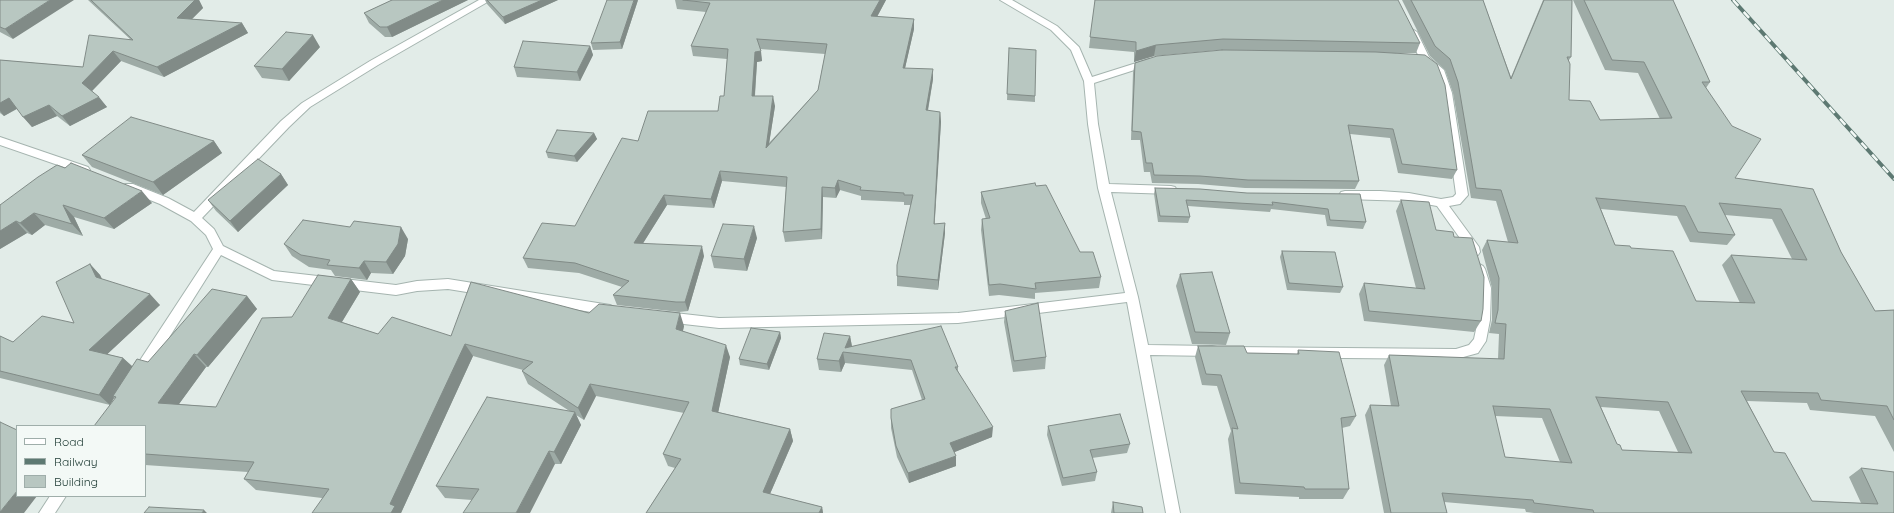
<!DOCTYPE html>
<html>
<head>
<meta charset="utf-8">
<style>
  body { margin:0 }
  #map { position:relative; width:1894px; height:513px; overflow:hidden; background:#e2ece8; font-family:Quicksand,sans-serif }
  canvas { display:block }
  .legend { position:absolute; left:16px; top:425px; width:130px; height:72px; box-sizing:border-box; background:#f3f9f6; border:1px solid #9faeaa; margin:0; padding:5px 7px; list-style:none; font-size:12px; color:#223e37 }
  .legend li { display:flex; align-items:center; gap:8px; height:20px }
  .legend b { width:20px; border:1px solid #9faeaa }
</style>
</head>
<body>
<div id="map">
<canvas width="1894" height="513"></canvas>
<ul class="legend">
<li><b style="height:5px;background:#fff"></b>Road</li>
<li><b style="height:5px;background:#5d7972"></b>Railway</li>
<li><b style="height:11px;background:#b8c7c1"></b>Building</li>
</ul>
</div>
<script>
const c = document.querySelector('canvas').getContext('2d');
c.lineJoin = 'round';
const toPath = rows => new Path2D(rows.map(r => 'M' + r).join(''));
function trace(path, color, width, dash) { c.strokeStyle = color; c.lineWidth = width; c.lineCap = dash ? 'butt' : 'round'; c.setLineDash(dash || []); c.stroke(path); }
function fillPath(path, color) { c.fillStyle = color; c.fill(path, 'evenodd'); }
const minor = toPath([
  [479,0,491,0,378,65,310,107,289,127,202,218,214,229,223,246,274,271,396,285,417,281,448,279,610,305,614,307,616,310,614,313,610,315,448,289,417,291,396,295,272,280,221,255,143,379,138,380,133,379,131,375,133,371,213,249,206,235,191,221,160,204,125,190,123,187,125,184,133,184,168,198,194,212,281,121,302,103,370,61,479,0],
  [1000,0,1012,0,1057,26,1079,47,1092,77,1149,59,1154,62,1153,64,1094,83,1098,124,1109,184,1171,186,1175,187,1177,190,1175,193,1171,194,1111,192,1138,297,1148,345,1212,346,1217,347,1218,351,1217,355,1212,356,1150,355,1180,513,1166,513,1127,302,958,323,719,328,666,322,662,321,660,317,662,313,666,312,719,318,958,313,1125,293,1098,188,1088,124,1084,81,1071,50,1051,30,1000,0],
  [1412,29,1417,32,1429,57,1444,70,1452,93,1468,195,1460,204,1449,206,1479,247,1480,252,1478,255,1474,256,1470,255,1467,248,1437,206,1409,201,1345,199,1341,198,1339,195,1341,192,1345,191,1380,191,1409,193,1441,199,1453,197,1456,194,1442,93,1434,71,1421,61,1407,32,1412,29],
  [0,137,88,167,90,170,84,174,0,145,0,137],
  [1479,264,1483,266,1485,269,1491,288,1490,320,1486,341,1478,353,1456,359,1230,357,1225,356,1224,352,1225,348,1230,347,1456,349,1469,345,1474,339,1478,320,1479,288,1473,269,1475,266,1479,264],
  [50,496,66,496,55,513,39,513,50,496]
]);
const rail = toPath([
  [1733,0,1894,179]
]);
const wall = toPath([
  [0,0,13,39,0,32],
  [88,0,199,0,203,8,192,19,242,23,248,33,164,77,121,61,92,91,107,107,70,126,57,116,32,127,17,109,4,116,0,113,0,60,83,67,130,39],
  [392,0,468,0,392,37,385,37,369,23,364,13],
  [485,0,558,0,505,24,487,4],
  [638,0,622,49,593,50,591,43],
  [675,0,886,0,877,17,914,19,914,29,905,68,933,79,928,111,940,112,941,122,934,224,945,223,945,233,938,290,897,286,897,276,911,205,904,205,904,202,861,200,861,196,840,190,836,198,823,197,822,239,785,242,783,232,786,187,722,181,714,208,667,205,643,243,704,256,688,311,679,312,617,305,613,295,622,287,579,273,528,268,523,258,575,226,638,141,718,111,724,96,727,59,693,56,691,46,706,12,677,9],
  [760,49,825,54,818,90,769,143,775,106,755,96,757,62,762,61],
  [1095,0,1420,43,1416,53,1396,53,1457,170,1452,179,1398,173,1390,138,1350,134,1359,181,1355,189,1245,188,1198,184,1152,183,1150,172,1144,172,1140,140,1131,140,1133,72,1135,63,1262,50,1220,50,1154,56,1134,62,1134,52,1089,48],
  [1402,0,1483,0,1511,77,1543,0,1572,0,1571,57,1569,60,1569,100,1600,120,1660,119,1638,73,1605,70,1573,0,1673,0,1710,82,1706,88,1735,178,1813,189,1841,252,1875,311,1894,310,1894,452,1875,416,1810,410,1807,403,1747,401,1774,452,1812,501,1861,503,1849,477,1861,468,1894,513,1534,513,1526,512,1525,509,1444,502,1447,513,1384,513,1365,415,1370,405,1391,406,1384,365,1389,355,1498,359,1499,334,1489,333,1492,320,1492,288,1482,250,1487,240,1508,242,1496,201,1471,198,1453,93,1445,70,1430,56],
  [1601,209,1677,216,1690,242,1727,245,1735,235,1725,215,1772,219,1792,259,1731,255,1722,265,1740,303,1696,301,1631,248,1615,245],
  [1601,407,1659,411,1678,452,1622,450,1617,444],
  [1495,416,1542,418,1560,462,1505,457],
  [590,46,593,55,580,81,517,77,514,67],
  [320,47,289,81,262,78,254,66],
  [1009,48,1035,96,1035,102,1007,100],
  [594,133,597,139,577,162,548,158,546,152],
  [214,141,222,153,163,195,92,167,82,155],
  [281,174,288,185,238,232,216,211,208,200],
  [1036,186,1080,252,1101,277,1099,288,1035,293,1035,299,999,295,989,296,981,230,982,219,986,219,981,203,981,192],
  [1155,188,1247,193,1360,194,1366,222,1363,229,1327,226,1325,215,1271,209,1270,212,1188,206,1190,217,1188,223,1158,222,1154,194],
  [1401,200,1436,230,1454,237,1481,321,1474,332,1364,321,1359,294,1364,283,1416,288,1396,211],
  [152,203,114,229,74,217,83,236,45,225,32,235,27,233,0,249,0,205],
  [350,227,408,239,405,256,393,274,371,273,367,280,335,276,331,270,309,267,292,256,284,244],
  [757,238,747,271,714,268,711,256],
  [1282,251,1343,287,1340,293,1287,290,1280,257],
  [90,264,100,275,102,279,160,305,107,354,123,358,132,366,148,362,247,296,257,309,208,367,206,367,179,404,216,407,292,317,351,279,360,292,342,322,378,334,451,336,589,313,684,326,683,331,730,357,718,412,790,429,793,441,770,494,822,507,823,513,646,513,675,468,668,466,663,454,684,413,596,396,584,420,576,415,581,425,561,464,555,464,472,500,445,498,436,486,571,412,528,384,522,371,523,370,473,356,401,513,322,498,256,490,244,479,248,472,145,465,145,426,114,398,110,405,0,378,0,336,13,342,74,323],
  [1180,274,1230,333,1226,345,1192,344,1176,286],
  [1005,311,1046,357,1045,369,1013,372,1004,322],
  [780,332,781,338,769,370,740,365,739,359],
  [850,336,852,346,958,367,958,371,992,437,954,452,956,466,909,483,897,457,891,428,891,418,922,400,912,370,845,363,841,372,819,370,817,359],
  [1198,346,1247,353,1297,354,1298,350,1356,416,1350,426,1342,428,1349,489,1343,499,1299,499,1299,497,1235,494,1228,439,1231,431,1217,386,1202,385,1195,357],
  [1048,426,1130,444,1127,453,1092,458,1097,472,1095,481,1062,486,1047,435],
  [1113,502,1143,513,1111,513]
]);
const shadedWall = toPath([
  [50,0,74,0,13,39,5,29],
  [195,0,199,0,203,8,183,28,177,18],
  [443,0,468,0,392,37,387,27],
  [542,0,558,0,505,24,503,17],
  [634,0,638,0,622,49,620,42],
  [880,0,886,0,872,26,871,16],
  [914,19,914,29,903,77,903,68],
  [242,23,248,33,164,77,157,67],
  [313,35,320,47,289,81,282,69],
  [1156,45,1154,56,1134,62,1136,51],
  [590,46,593,55,580,81,577,72],
  [113,51,121,61,90,93,82,83],
  [761,51,762,61,757,62,754,106,752,96,755,52],
  [933,69,933,79,926,120,926,110],
  [773,96,775,106,767,157,766,148],
  [99,97,107,107,70,126,62,116],
  [9,98,18,108,4,116,0,111,0,103],
  [49,105,57,116,32,127,23,117],
  [940,112,941,122,934,234,934,224],
  [594,133,597,139,577,162,574,156],
  [214,141,222,153,163,195,153,182],
  [720,171,722,181,714,208,711,199],
  [281,174,288,185,238,232,230,221],
  [838,180,840,190,836,198,835,188],
  [822,187,823,197,822,239,821,229],
  [142,191,152,203,114,229,104,218],
  [664,195,667,205,637,253,634,243],
  [63,205,74,217,83,236,72,224],
  [34,213,45,225,32,235,20,223],
  [16,221,27,233,0,249,0,231],
  [945,223,945,233,938,290,938,280],
  [754,226,757,238,747,271,744,259],
  [401,227,408,239,405,256,393,274,386,262],
  [702,246,704,256,688,311,685,302],
  [364,261,371,273,367,280,359,268],
  [90,264,100,275,106,287,96,277],
  [351,279,360,292,337,330,328,318],
  [150,294,160,305,100,361,89,350],
  [247,296,257,309,208,367,197,355],
  [680,313,684,326,680,342,676,329],
  [780,332,781,338,769,370,767,364],
  [850,336,852,347,845,348],
  [465,344,473,356,401,513,391,513,390,504],
  [726,345,730,357,716,423,712,411],
  [843,352,845,363,841,372,839,361],
  [194,354,206,367,171,415,158,403],
  [123,358,134,368,113,396,114,398,110,405,99,395],
  [590,384,596,396,584,420,578,408],
  [575,412,581,425,561,464,554,452],
  [993,427,992,437,950,454,950,443],
  [790,429,793,441,766,503,763,492],
  [549,451,555,464,530,513,516,513],
  [956,456,956,466,909,483,908,473],
  [17,491,17,496,37,496,24,513,0,513,0,512],
  [822,507,823,513,819,513],
  [204,510,207,513,202,513]
]);
const building = toPath([
  [0,0,50,0,5,29,0,27,0,0],
  [91,0,195,0,177,18,242,23,157,67,113,51,82,83,99,97,62,116,49,105,23,117,9,98,0,103,0,60,83,67,89,35,133,40,91,0],
  [392,0,443,0,387,27,380,27,364,13,392,0],
  [487,0,542,0,503,17,487,0],
  [607,0,634,0,620,42,591,43,607,0],
  [683,0,880,0,871,16,914,19,903,68,933,69,926,110,940,112,934,224,945,223,938,280,897,276,897,265,913,195,904,195,904,193,860,190,861,187,838,180,835,188,822,187,821,229,783,232,787,177,720,171,711,199,664,195,634,243,702,246,685,302,676,302,613,295,629,281,575,263,523,258,542,223,575,226,622,138,638,141,648,111,718,111,720,96,724,96,728,49,691,46,710,3,683,0],
  [757,39,827,44,818,90,766,148,773,96,752,96,755,52,761,51,757,39],
  [1095,0,1398,0,1420,43,1223,39,1156,45,1136,51,1136,42,1090,37,1095,0],
  [1411,0,1483,0,1511,79,1544,0,1572,0,1571,57,1567,57,1570,64,1569,100,1590,101,1600,120,1672,118,1644,62,1612,60,1584,0,1673,0,1710,82,1702,82,1732,126,1761,139,1735,178,1813,189,1841,252,1875,311,1894,310,1894,420,1887,406,1821,400,1818,393,1741,391,1774,452,1785,453,1812,501,1878,504,1861,468,1894,472,1894,513,1594,513,1593,510,1534,503,1533,500,1442,493,1447,513,1391,513,1370,405,1399,406,1389,355,1504,359,1506,324,1495,323,1498,310,1499,278,1487,240,1518,243,1501,190,1476,188,1458,82,1450,59,1435,46,1411,0],
  [1596,198,1685,206,1698,232,1735,235,1719,203,1781,209,1807,260,1731,255,1755,303,1696,301,1673,251,1631,248,1630,246,1615,245,1596,198],
  [1596,397,1668,402,1692,453,1622,450,1620,445,1617,444,1596,397],
  [1493,406,1550,409,1572,463,1505,457,1493,406],
  [286,32,313,35,282,69,254,66,286,32],
  [523,41,590,46,577,72,514,67,523,41],
  [1009,48,1036,50,1035,96,1007,94,1009,48],
  [1222,50,1376,52,1425,55,1437,64,1445,85,1457,170,1402,164,1393,129,1348,125,1359,181,1248,180,1200,176,1154,175,1152,163,1146,163,1141,132,1132,131,1135,63,1157,56,1222,50],
  [131,117,214,141,153,182,82,155,131,117],
  [557,130,594,133,574,156,546,152,557,130],
  [258,159,281,174,230,221,208,200,258,159],
  [71,163,142,191,104,218,63,205,72,224,34,213,20,223,16,221,0,231,0,205,38,177,57,165,65,168,71,163],
  [1035,183,1036,186,1046,185,1080,252,1093,252,1101,277,1035,283,1036,289,1000,284,989,285,982,219,990,218,981,192,1035,183],
  [1155,188,1200,189,1247,193,1360,194,1366,222,1330,220,1328,209,1272,202,1273,205,1186,200,1190,217,1160,216,1155,188],
  [1401,200,1429,202,1436,230,1453,232,1454,237,1472,238,1484,277,1483,309,1481,321,1369,311,1364,283,1425,289,1401,200],
  [303,220,350,227,354,221,401,227,398,244,386,262,364,261,359,268,327,265,330,260,301,255,284,244,303,220],
  [723,224,754,226,744,259,711,256,723,224],
  [1282,251,1335,252,1343,287,1289,283,1282,251],
  [90,264,96,277,150,294,89,350,123,358,99,395,0,371,0,336,13,342,42,316,74,323,56,282,90,264],
  [1212,272,1230,333,1195,332,1180,274,1212,272],
  [318,275,351,279,328,318,378,334,392,317,451,336,471,282,589,313,599,304,680,313,676,329,726,345,712,411,790,429,763,492,822,507,819,513,646,513,681,459,663,454,689,402,590,384,578,408,522,371,533,362,465,344,390,504,395,506,391,513,312,513,329,489,244,479,254,462,145,454,145,426,94,426,116,397,113,396,137,359,148,362,212,289,247,296,197,355,194,354,158,403,216,407,262,318,292,317,318,275],
  [1038,303,1046,357,1014,361,1005,311,1038,303],
  [941,326,958,367,955,367,993,427,950,443,956,456,908,473,896,446,891,418,891,409,925,399,911,360,843,352,839,361,817,359,824,333,850,336,845,348,941,326],
  [751,328,780,332,767,364,739,359,751,328],
  [1198,346,1244,346,1247,353,1299,354,1298,350,1339,352,1356,416,1341,418,1349,489,1305,489,1304,487,1240,483,1232,428,1238,429,1221,375,1206,374,1198,346],
  [487,397,575,412,554,452,549,451,516,513,463,513,479,489,436,486,487,397],
  [1120,414,1130,444,1090,450,1097,472,1063,478,1048,426,1120,414],
  [0,422,17,430,17,491,0,512,0,422],
  [1113,502,1142,507,1143,513,1114,513,1113,502],
  [149,507,204,510,202,513,144,513,149,507]
]);
trace(minor, '#a5b4af', 2);
fillPath(minor, '#fff');
trace(rail, '#5d7972', 4);
trace(rail, '#f3f9f6', 2.5, [8]);
fillPath(wall, '#9eaba6');
fillPath(shadedWall, '#818b87');
fillPath(building, '#b8c7c1');
trace(building, '#818b87', 1);
</script>
</body>
</html>
